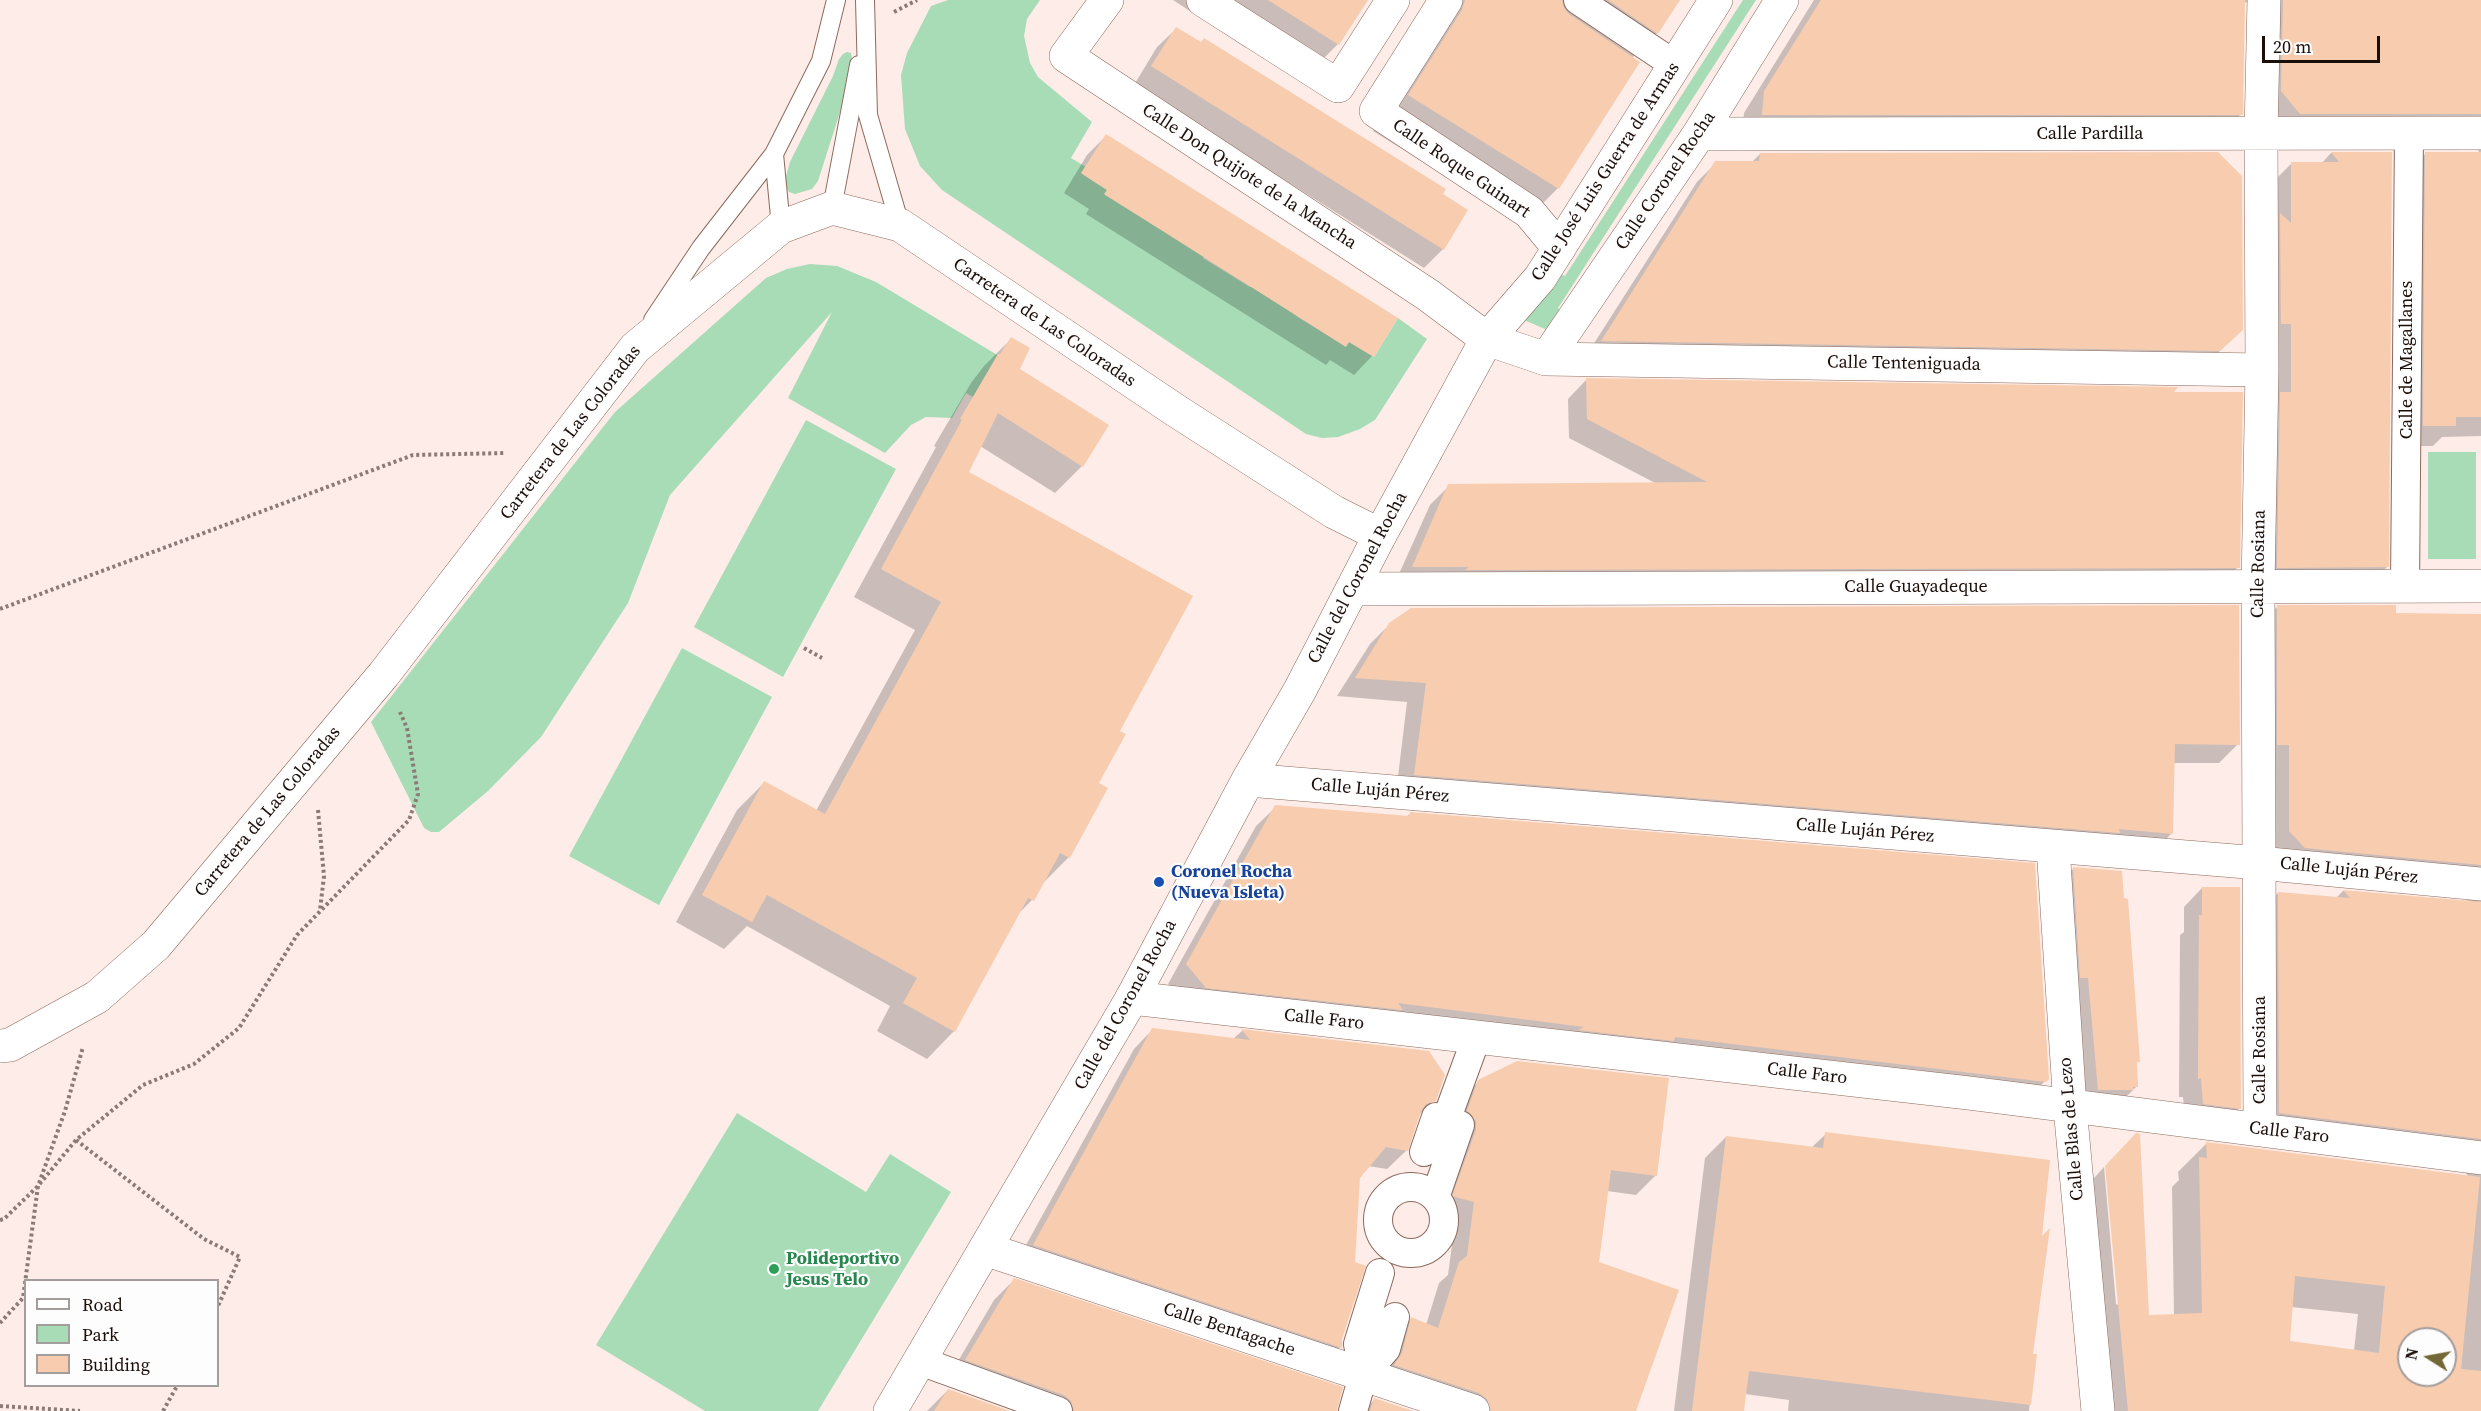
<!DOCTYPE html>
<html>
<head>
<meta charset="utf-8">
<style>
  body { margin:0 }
  #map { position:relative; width:2481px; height:1411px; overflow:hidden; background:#fdece7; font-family:"Source Serif 4",serif }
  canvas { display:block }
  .legend { position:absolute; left:24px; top:1279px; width:195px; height:108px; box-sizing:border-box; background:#fdfdfd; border:2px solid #a39d9b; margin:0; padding:8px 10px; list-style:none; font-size:18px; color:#1b0e09 }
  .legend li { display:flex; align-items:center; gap:12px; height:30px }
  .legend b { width:30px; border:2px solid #a39d9b }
  .north { position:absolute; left:2397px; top:1327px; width:60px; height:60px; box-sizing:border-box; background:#fdfdfd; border:2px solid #a39d9b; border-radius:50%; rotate:281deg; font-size:16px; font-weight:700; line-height:24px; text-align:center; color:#1b0e09 }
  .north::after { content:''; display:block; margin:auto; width:21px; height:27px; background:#726835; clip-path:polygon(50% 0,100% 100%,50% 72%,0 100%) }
  .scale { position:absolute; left:2262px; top:36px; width:118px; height:27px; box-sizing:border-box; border:3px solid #1b0e09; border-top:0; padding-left:8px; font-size:18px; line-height:21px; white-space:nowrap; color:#1b0e09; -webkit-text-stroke:4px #fdfdfd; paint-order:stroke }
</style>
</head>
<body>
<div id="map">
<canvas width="2481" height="1411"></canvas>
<ul class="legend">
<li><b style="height:8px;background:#fff"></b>Road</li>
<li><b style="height:16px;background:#a7dcb7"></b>Park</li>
<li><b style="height:16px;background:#f8cdaf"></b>Building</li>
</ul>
<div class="north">N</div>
<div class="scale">20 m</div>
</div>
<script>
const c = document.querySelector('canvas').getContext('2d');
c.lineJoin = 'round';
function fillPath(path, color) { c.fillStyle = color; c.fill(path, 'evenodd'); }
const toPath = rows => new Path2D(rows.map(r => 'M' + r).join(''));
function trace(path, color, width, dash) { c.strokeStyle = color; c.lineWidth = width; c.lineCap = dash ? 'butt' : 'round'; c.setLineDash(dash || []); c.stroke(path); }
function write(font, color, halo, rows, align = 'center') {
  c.font = font + ' "Source Serif 4",serif'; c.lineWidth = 4.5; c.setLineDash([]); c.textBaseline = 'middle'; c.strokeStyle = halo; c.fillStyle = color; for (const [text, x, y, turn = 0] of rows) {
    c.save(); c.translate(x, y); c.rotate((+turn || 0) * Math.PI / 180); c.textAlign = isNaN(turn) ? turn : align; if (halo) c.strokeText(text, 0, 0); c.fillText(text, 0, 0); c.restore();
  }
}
const green = toPath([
  [948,0,1040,0,1027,19,1024,36,1030,63,1038,77,1092,122,1071,158,1086,167,1082,174,1107,190,1105,195,1152,224,1206,253,1203,258,1250,287,1253,283,1298,317,1345,346,1349,342,1374,357,1398,318,1427,339,1375,420,1360,429,1338,437,1322,438,1306,434,942,190,920,166,905,129,901,75,907,53,931,6],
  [1743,0,1756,0,1558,308,1563,313,1552,332,1524,320,1557,272,1565,276],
  [847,52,851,53,852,59,848,87,818,181,812,189,795,194,789,192,786,187,785,180,790,162,833,76,839,59,843,54],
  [810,264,837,266,876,282,999,356,973,397,966,393,952,418,926,417,911,425,885,453,788,398,832,312,670,495,628,603,541,737,488,791,439,832,431,832,424,828,371,722,615,412,766,278,787,269],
  [806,420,896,469,783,677,694,627],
  [2428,452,2476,452,2476,559,2428,559],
  [682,648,772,697,659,905,569,856],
  [737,1113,866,1192,890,1154,951,1192,818,1411,705,1411,596,1345]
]);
const shadow = toPath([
  [1173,0,1366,0,1338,44,1302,80,1248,46,1246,48],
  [1449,0,1678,0,1657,33,1632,58,1638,62,1558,188,1522,224,1373,131,1426,48],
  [1814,0,2481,0,2481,436,2442,437,2433,446,2403,446,2405,174,2426,153,2479,153,2477,145,2279,135,2252,4,2244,2,2241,114,2220,135,1742,135,1744,113],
  [1176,29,1441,194,1443,249,1424,268,1134,85,1157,47],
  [1106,136,1396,319,1372,356,1354,375,1330,360,1326,365,1086,214,1089,209,1064,193,1087,155],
  [2331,153,2391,153,2387,567,2368,586,2259,586,2273,182,2292,163,2321,164],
  [1760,154,2222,349,2200,369,1584,359,1697,182,1716,163,1752,162],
  [1011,339,1018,370,1082,466,1055,493,980,446,967,473,1118,731,1069,857,1042,884,1032,900,1017,915,954,1031,927,1059,877,1031,890,1006,747,926,724,949,676,922,737,810,764,783,816,811,915,630,854,597,936,447,934,446,971,383,984,366],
  [1586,380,2171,393,2238,567,2219,586,1394,585,1430,505,1449,486,1657,484,1569,438,1568,399],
  [2277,607,2395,615,2481,615,2481,1411,2097,1411,2078,1196,2104,1167,2116,1304,2147,1317,2174,1316,2172,1187,2179,1180,2178,1172,2206,1144,2469,1177,2464,1171,2251,1141,2250,922,2278,893,2336,898,2343,891,2469,903,2464,897,2276,876,2249,635],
  [2291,1307,2358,1314,2354,1351,2289,1343],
  [2409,1339,2445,1339,2445,1375,2409,1375],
  [1390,624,2238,744,2219,763,2173,763,2172,833,2153,852,1396,793,1407,702,1337,696,1370,644],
  [1276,807,1406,817,1410,814,2048,1078,2026,1101,1187,1006,1168,984,1256,826],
  [2074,868,2138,1061,2136,1064,2137,1086,2118,1105,2080,1109,2055,887],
  [2202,888,2240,1108,2221,1127,2185,1122,2183,1097,2179,1097,2180,935,2184,932,2184,907],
  [1153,1029,1233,1039,1242,1031,1428,1052,1434,1100,1417,1117,1407,1150,1387,1169,1368,1166,1359,1177,1340,1347,1321,1366,1015,1265,1134,1049],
  [1479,1081,1656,1175,1636,1195,1607,1191,1597,1263,1635,1411,1454,1411,1376,1385,1392,1339,1411,1319,1426,1325,1439,1283,1448,1275,1455,1222,1434,1216,1456,1151,1459,1102],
  [1826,1134,2040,1239,2032,1355,2035,1356,2029,1411,1788,1411,1789,1400,1745,1394,1743,1411,1674,1411,1705,1158,1726,1137,1811,1148],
  [1014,1280,1336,1411,1033,1411,947,1380,994,1300],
  [948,1390,1005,1411,927,1411],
  [1374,1400,1409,1411,1363,1411]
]);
const building = toPath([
  [1268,0,1368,0,1339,45],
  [1465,0,1562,0,1564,8,1569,14,1640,62,1559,189,1408,95,1462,10],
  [1608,0,1680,0,1658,34],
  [1821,0,2245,0,2243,115,1762,115,1764,91],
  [2283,0,2481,0,2481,114,2300,114,2281,91],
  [1176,27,1201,42,1204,38,1446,189,1443,194,1468,210,1444,250,1151,66],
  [1106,134,1398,318,1374,357,1349,342,1346,347,1104,194,1107,190,1081,173],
  [2218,152,2242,176,2243,330,2220,351,1601,341,1715,161,1759,161,1760,153],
  [2331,152,2392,152,2389,567,2277,568,2280,392,2291,392,2291,324,2281,324,2280,213,2291,223,2291,162,2339,162],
  [2425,152,2481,152,2481,417,2456,417,2456,426,2423,426],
  [1011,337,1030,348,1020,369,1109,425,1083,467,998,413,969,472,1193,596,1120,731,1126,734,1099,783,1108,788,1070,858,1060,853,1034,901,1028,898,955,1032,903,1003,917,978,767,895,752,922,702,895,764,781,825,814,941,602,881,569,962,420,960,419,998,354,1000,354],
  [1586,378,2178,387,2174,392,2243,392,2240,568,1465,570,1469,567,1412,567,1448,484,1707,482,1587,419],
  [2239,605,2240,745,2175,744,2173,834,2119,829,2120,833,1414,775,1426,683,1355,678,1389,623,1411,608],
  [2277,605,2396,605,2396,613,2481,614,2481,865,2305,848,2289,831,2289,745,2277,745],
  [1275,805,1409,816,1410,812,2035,863,2049,1079,2046,1082,1675,1037,1674,1041,1578,1030,1584,1027,1398,1003,1403,1010,1206,988,1186,964],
  [2073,867,2122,871,2124,898,2128,899,2140,1062,2137,1062,2138,1087,2133,1087,2134,1090,2098,1090,2088,978,2080,978],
  [2202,887,2240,887,2241,1109,2203,1104,2201,1078,2198,1079,2199,915,2202,915],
  [2343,890,2481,902,2481,1139,2279,1113,2278,892,2350,898],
  [1152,1028,1250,1040,1241,1029,1429,1051,1445,1075,1436,1101,1426,1104,1421,1111,1408,1151,1386,1147,1360,1178,1355,1262,1366,1266,1342,1339,1342,1348,1033,1245],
  [1517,1061,1669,1078,1657,1176,1611,1170,1599,1262,1679,1290,1636,1411,1491,1411,1487,1399,1479,1393,1394,1365,1402,1353,1411,1317,1438,1328,1459,1262,1467,1256,1474,1202,1452,1196,1476,1130,1476,1121,1467,1111,1478,1080],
  [1825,1132,2050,1160,2042,1236,2050,1228,2033,1354,2037,1354,2031,1405,1749,1371,1744,1411,1692,1411,1726,1136,1823,1148],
  [2136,1133,2140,1134,2149,1315,2202,1313,2199,1157,2207,1158,2206,1142,2480,1177,2461,1369,2481,1371,2481,1411,2128,1411,2105,1166],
  [2295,1276,2385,1286,2379,1353,2290,1341],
  [2409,1339,2445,1339,2445,1375,2409,1375],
  [1014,1278,1343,1387,1337,1411,1074,1411,1071,1401,1064,1395,965,1360],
  [948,1389,1010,1411,934,1411],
  [1374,1398,1413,1411,1370,1411]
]);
const path = toPath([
  [894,12,917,0],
  [0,609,413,455,506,453],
  [804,648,822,658],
  [318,810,324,876,320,910],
  [76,1140,204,1239,240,1257,218,1306],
  [0,1220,4,1219,38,1186,76,1140,143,1085,194,1064,239,1028,297,935,409,820,418,794,407,728,400,712],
  [0,1323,23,1298,38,1186,65,1111,83,1047],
  [0,1406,80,1411],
  [163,1411,177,1386]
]);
const service = toPath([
  [865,0,868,115,900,225],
  [832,208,859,65],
  [781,227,774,154,821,61,836,0],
  [653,320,701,248,774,154]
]);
const pedestrian = toPath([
  [1578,0,1675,65],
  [2405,586,2409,133],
  [1440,1137,1477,1036],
  [1424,1152,1436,1117,1460,1125,1438,1189],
  '1378 1220a33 33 0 1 1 66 0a33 33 0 1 1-66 0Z',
  [920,1361,1058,1411],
  [1364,1374,1358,1344,1380,1273],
  [1364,1374,1386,1349,1395,1317],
  [1353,1411,1369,1355]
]);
const minor = toPath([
  [1107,0,1066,56,1428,295,1487,339,1546,359,2262,370],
  [1203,0,1338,86,1393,0],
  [1446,0,1376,111,1529,212,1559,248],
  [1699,134,2481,133],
  [1546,359,1699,134,1782,0],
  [1352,589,2481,586],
  [1248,780,2259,863,2481,884],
  [2053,847,2070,1107,2098,1411],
  [2260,1129,2258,586,2262,370,2261,134,2264,0],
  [985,1249,1473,1411],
  [890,1411,1132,998,1248,780,1300,690,1380,535]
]);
const tertiary = toPath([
  [1132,998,1969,1093,2481,1158],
  [0,1046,10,1045,97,997,156,945,384,674,635,348,781,227,832,208,900,225,1175,410,1334,512,1380,535,1487,339,1540,278,1716,0]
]);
const markers = [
  [1159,882,6,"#1a4fb4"],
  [774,1269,6,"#2e9e5b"]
];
const streetNames = [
  ["Calle Pardilla",2090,134],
  ["Calle Roque Guinart",1461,169,34],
  ["Calle José Luis Guerra de Armas",1606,172,-57],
  ["Calle Don Quijote de la Mancha",1249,177,33],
  ["Calle Coronel Rocha",1666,181,-56],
  ["Carretera de Las Coloradas",1044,323,34],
  ["Calle de Magallanes",2407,360,-90],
  ["Calle Tenteniguada",1904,364,1],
  ["Carretera de Las Coloradas",571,433,-52],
  ["Calle Rosiana",2259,564,-89],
  ["Calle del Coronel Rocha",1358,578,-62],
  ["Calle Guayadeque",1916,587],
  ["Calle Luján Pérez",1380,791,5],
  ["Carretera de Las Coloradas",268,812,-50],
  ["Calle Luján Pérez",1865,831,5],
  ["Calle Luján Pérez",2349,871,6],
  ["Calle del Coronel Rocha",1126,1005,-61],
  ["Calle Faro",1324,1020,6],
  ["Calle Rosiana",2260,1050,-90],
  ["Calle Faro",1807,1074,7],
  ["Calle Blas de Lezo",2072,1129,-95],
  ["Calle Faro",2289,1133,7],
  ["Calle Bentagache",1229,1330,18]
];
const transitNames = [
  ["Coronel Rocha",1171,872],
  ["(Nueva Isleta)",1171,893]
];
const leisureNames = [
  ["Polideportivo",786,1259],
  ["Jesus Telo",786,1280]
];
fillPath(green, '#a7dcb7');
fillPath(shadow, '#0003');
fillPath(building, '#f8cdaf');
trace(service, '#8d6a5d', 20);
trace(pedestrian, '#8d6a5d', 30);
trace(minor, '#8d6a5d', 34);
trace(tertiary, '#8d6a5d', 34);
trace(path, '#8a7b76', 4, [3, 3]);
trace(service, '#fff', 18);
trace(pedestrian, '#fff', 28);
trace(minor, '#fff', 33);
trace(tertiary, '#fff', 33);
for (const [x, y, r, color] of markers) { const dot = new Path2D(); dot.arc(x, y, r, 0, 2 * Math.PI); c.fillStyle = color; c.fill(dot); trace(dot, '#fdfdfd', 2); }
write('18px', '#1b0e09', '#fdfdfd', streetNames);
write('bold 18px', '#164399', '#fdfdfd', transitNames, 'left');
write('bold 18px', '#27864d', '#fdfdfd', leisureNames, 'left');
</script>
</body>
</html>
